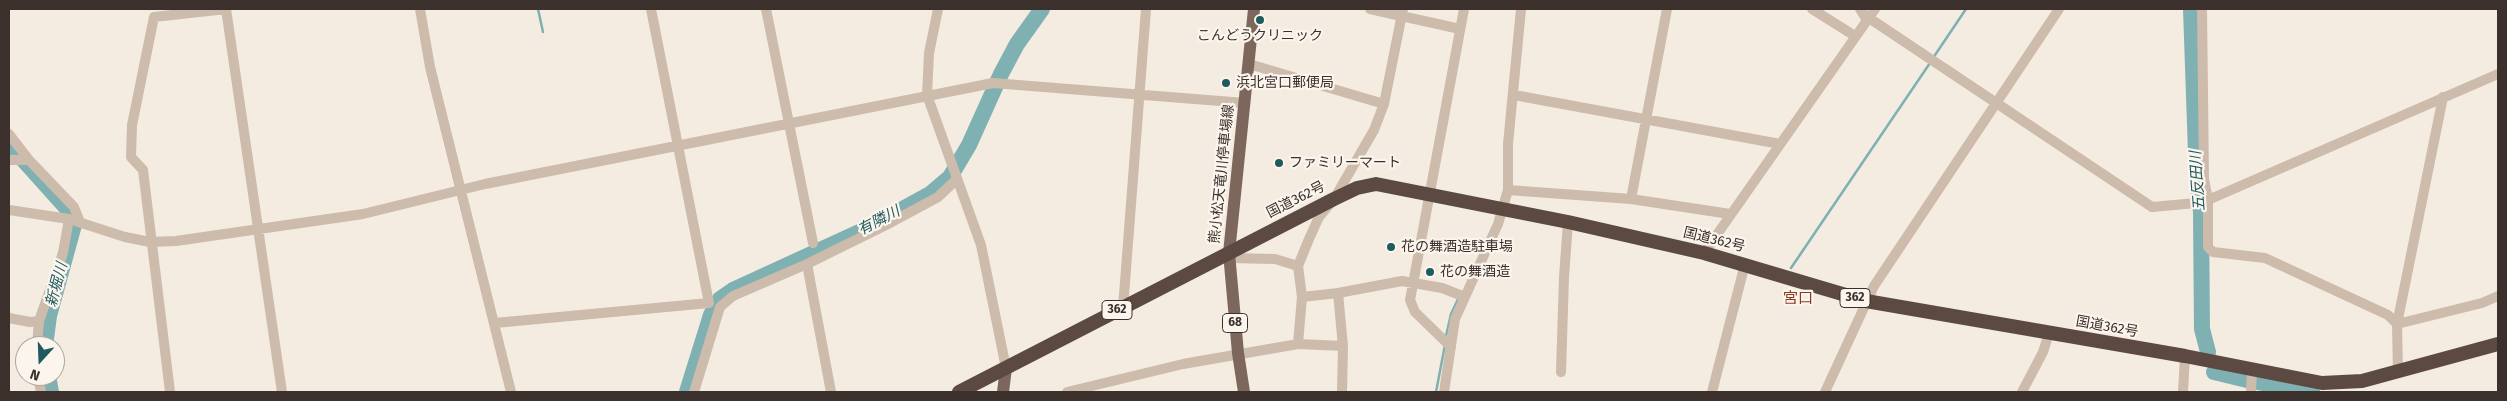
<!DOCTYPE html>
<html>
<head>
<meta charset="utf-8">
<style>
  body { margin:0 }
  #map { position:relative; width:2507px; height:401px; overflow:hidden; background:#f4ebe1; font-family:"Fira Sans",sans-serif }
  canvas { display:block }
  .frame { position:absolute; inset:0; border:10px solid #3b302b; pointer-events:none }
  .north { position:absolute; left:15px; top:336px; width:50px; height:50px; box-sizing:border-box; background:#fbf5ee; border:1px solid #aea6a0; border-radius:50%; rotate:200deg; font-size:14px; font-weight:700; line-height:20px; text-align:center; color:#3b302b }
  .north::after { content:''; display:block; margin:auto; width:18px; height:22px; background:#1f5a5e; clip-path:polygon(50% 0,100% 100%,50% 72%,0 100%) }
</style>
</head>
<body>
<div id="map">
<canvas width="2507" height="401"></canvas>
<div class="frame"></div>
<div class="north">N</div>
</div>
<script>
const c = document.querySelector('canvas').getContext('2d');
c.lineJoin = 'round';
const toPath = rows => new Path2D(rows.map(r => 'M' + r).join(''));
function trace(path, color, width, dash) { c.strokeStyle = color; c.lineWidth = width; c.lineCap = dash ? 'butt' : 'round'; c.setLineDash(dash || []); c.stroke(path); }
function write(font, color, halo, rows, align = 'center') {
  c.font = font + ' "Fira Sans","Noto Sans JP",sans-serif'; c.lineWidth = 4.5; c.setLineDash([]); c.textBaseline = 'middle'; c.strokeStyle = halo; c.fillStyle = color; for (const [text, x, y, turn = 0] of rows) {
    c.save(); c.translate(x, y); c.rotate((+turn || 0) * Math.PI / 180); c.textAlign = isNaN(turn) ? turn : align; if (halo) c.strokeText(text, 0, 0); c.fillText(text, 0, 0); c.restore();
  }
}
const stream = toPath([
  [538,9,543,32],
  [1933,58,1966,9],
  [1791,268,1930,63],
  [1446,336,1451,314,1459,297],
  [1436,392,1445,345]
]);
const river = toPath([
  [2191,9,2197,182,2201,212,2202,329,2208,352],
  [9,144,71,213],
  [45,346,49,316,74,225],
  [2214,372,2247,380],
  [48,376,51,392],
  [2257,382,2312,392],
  [687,392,711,315,720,299,733,290,868,228,930,194,950,177,969,145,1001,74,1017,44,1042,9]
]);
const minor = toPath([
  [226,9,282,392],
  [420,9,430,67,511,392],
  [766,9,813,243],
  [938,9,929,53,927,95,981,245,1006,368],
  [1370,9,1460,29],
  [1667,9,1631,199,1730,214],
  [1812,9,1855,36],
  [1860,9,1867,20],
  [2202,9,2204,179,2208,200,2208,247,2213,252,2265,258,2388,315,2397,324],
  [1869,18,2152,207,2196,203,2208,200,2498,74],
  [1249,64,1384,104],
  [1514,95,1780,144],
  [9,134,29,160,74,207,80,222],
  [9,160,29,160],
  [1508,190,1631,199],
  [9,210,69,219,125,237,150,242,176,241,363,214,485,184,993,83,1245,103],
  [1704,253,1875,9],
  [1230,258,1275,259,1298,266],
  [807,264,831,392],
  [1338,293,1343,346,1342,392],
  [1302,297,1298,266,1309,239,1319,217,1334,199,1374,130,1384,104,1403,9],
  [1123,308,1146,9],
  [9,318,30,322,39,321],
  [495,323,709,303,651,9],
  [2397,324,2482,303,2498,296],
  [1298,344,1343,346],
  [37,346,39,321,63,253,69,219],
  [1451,347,1415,312,1410,300,1464,9],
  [1561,372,1564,277,1568,222],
  [2398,373,2397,324,2443,97],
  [38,376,41,392],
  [170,392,143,170,131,157,132,125,154,17,226,9],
  [694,392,720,307,733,296,807,264,886,225,938,197,957,179],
  [1067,392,1183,364,1298,344,1302,297,1338,293,1402,281,1442,288,1465,297],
  [1444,392,1455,319,1498,224,1508,190,1508,144,1521,9],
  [1712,392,1745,264],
  [1825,392,1874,286,2059,9],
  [2022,392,2043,352,2049,333],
  [2183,392,2185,356],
  [2251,392,2252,371]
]);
const major = toPath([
  [1003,392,1006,368],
  [1244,392,1238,353,1229,253,1254,9]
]);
const highway = toPath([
  [959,392,1334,199,1357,188,1376,184,1568,222,1704,253,1866,301,2185,356,2322,383,2362,381,2498,344]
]);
const markers = [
  [1260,20,5,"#1f5a5e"],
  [1226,83,5,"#1f5a5e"],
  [1279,163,5,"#1f5a5e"],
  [1391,247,5,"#1f5a5e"],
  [1430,272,5,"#1f5a5e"]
];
const shields = [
  [1855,298,30],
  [1117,310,30],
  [1235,323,25]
];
const shieldNames = [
  ["362",1855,298],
  ["362",1117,310],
  ["68",1235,323]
];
const poiNames = [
  ["こんどうクリニック",1260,36,"center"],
  ["浜北宮口郵便局",1236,83],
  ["ファミリーマート",1289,163],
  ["花の舞酒造駐車場",1401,247],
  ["花の舞酒造",1440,272]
];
const streetNames = [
  ["熊小松天竜川停車場線",1222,174,-84],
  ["国道362号",1296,200,-27],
  ["国道362号",1714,240,14],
  ["国道362号",2107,327,10]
];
const waterNames = [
  ["五反田川",2198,181,-94],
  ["有隣川",879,221,-28],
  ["新堀川",57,285,-75]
];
const neighbourhoodNames = [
  ["宮口",1798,299]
];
trace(stream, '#7fb0b2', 2.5);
trace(river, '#7fb0b2', 16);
trace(minor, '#cdbbac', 10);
trace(major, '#7d675c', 12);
trace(highway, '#5c4a42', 14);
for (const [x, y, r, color] of markers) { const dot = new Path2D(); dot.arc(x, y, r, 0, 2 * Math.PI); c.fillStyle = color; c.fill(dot); trace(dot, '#fbf5ee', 2); }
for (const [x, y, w] of shields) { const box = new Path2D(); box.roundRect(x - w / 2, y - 9.5, w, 19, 4); c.fillStyle = '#fbf5ee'; c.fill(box); trace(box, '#3b302b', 1); }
write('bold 12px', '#3b302b', null, shieldNames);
write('14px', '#3b302b', '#fbf5ee', poiNames, 'left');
write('14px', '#3b302b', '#fbf5ee', streetNames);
write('italic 15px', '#1f5a5e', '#fbf5ee', waterNames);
write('15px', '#8c3b22', '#fbf5ee', neighbourhoodNames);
</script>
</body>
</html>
